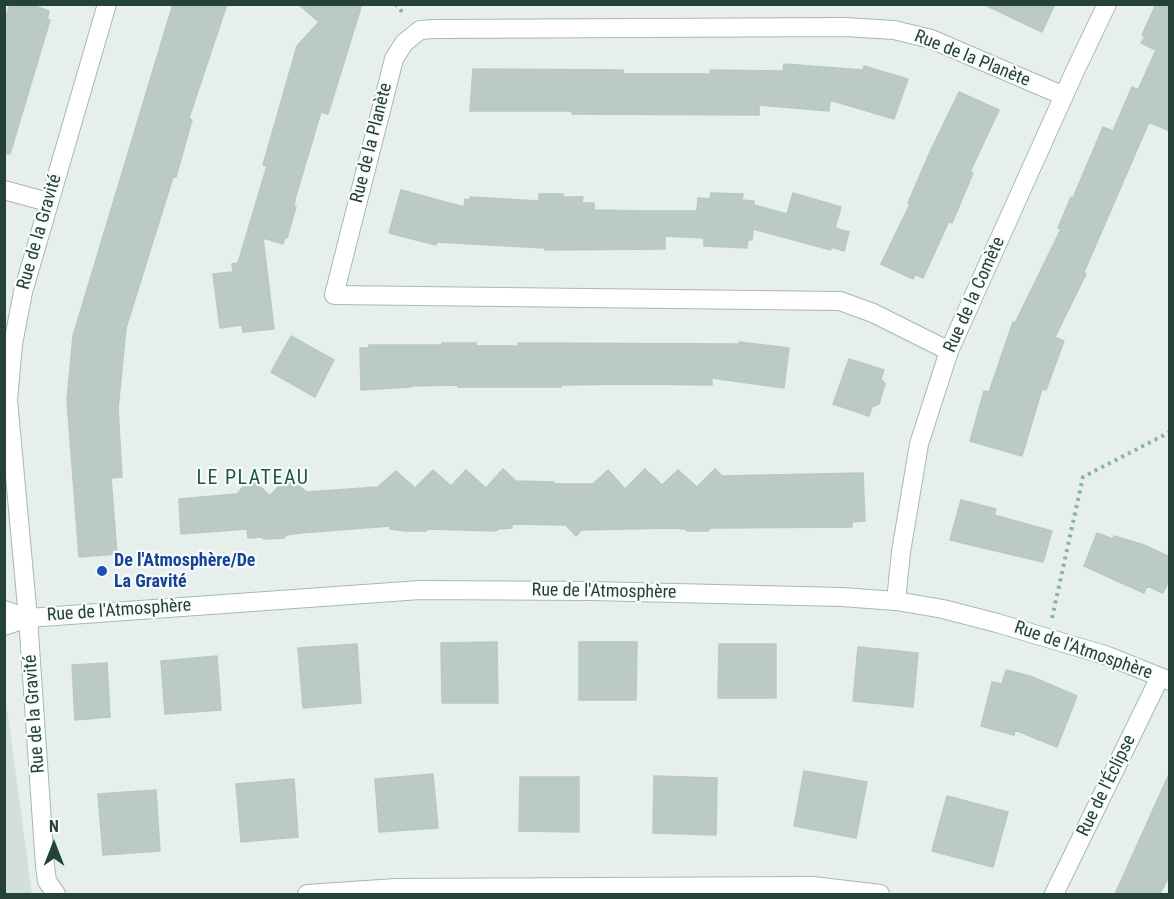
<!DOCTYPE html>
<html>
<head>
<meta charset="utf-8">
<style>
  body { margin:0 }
  #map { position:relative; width:1174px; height:899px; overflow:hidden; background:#e6efeb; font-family:"Roboto Condensed",sans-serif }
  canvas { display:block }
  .frame { position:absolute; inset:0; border:6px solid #24423a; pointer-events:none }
  .north { position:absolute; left:24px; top:815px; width:60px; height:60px; -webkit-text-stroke:4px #f7fbf9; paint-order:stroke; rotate:0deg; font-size:16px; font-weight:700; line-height:24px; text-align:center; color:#24423a }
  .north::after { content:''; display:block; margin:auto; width:21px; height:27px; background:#24423a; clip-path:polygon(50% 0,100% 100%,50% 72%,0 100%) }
</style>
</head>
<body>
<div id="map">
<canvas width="1174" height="899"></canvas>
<div class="frame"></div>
<div class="north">N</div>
</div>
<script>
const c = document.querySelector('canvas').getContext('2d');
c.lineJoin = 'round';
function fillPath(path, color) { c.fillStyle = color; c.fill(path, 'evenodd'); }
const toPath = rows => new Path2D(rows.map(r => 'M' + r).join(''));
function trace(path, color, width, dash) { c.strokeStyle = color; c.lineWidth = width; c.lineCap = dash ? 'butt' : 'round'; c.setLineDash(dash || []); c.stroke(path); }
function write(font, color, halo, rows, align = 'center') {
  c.font = font + ' "Roboto Condensed",sans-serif'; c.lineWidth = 4.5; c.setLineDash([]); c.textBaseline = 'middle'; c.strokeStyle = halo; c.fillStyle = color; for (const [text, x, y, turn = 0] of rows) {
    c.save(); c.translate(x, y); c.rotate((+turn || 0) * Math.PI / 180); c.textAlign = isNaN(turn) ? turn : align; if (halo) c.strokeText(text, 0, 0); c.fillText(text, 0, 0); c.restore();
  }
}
const built = toPath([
  [5,693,32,894,5,894]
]);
const building = toPath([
  [10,4,29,4,49,11,47,19,50,20,10,154,4,153,4,23,10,4],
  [173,4,227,4,189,118,192,120,176,177,173,177,126,328,118,409,122,477,111,478,117,554,79,557,67,400,73,336,173,4],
  [298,4,362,4,328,114,321,112,295,199,294,207,296,207,287,238,285,237,283,244,263,238,274,329,243,332,242,325,220,328,213,274,233,272,232,264,238,263,267,166,263,165,297,46,319,22,298,4],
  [983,4,1055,4,1042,32,983,4],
  [1156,4,1170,4,1170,131,1149,122,1084,272,1086,274,1055,337,1064,341,1046,390,1042,389,1022,456,970,441,984,391,989,392,1013,322,1015,323,1061,229,1058,228,1071,197,1073,198,1103,127,1113,131,1132,87,1138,90,1156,50,1141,43,1145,37,1142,35,1156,4],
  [784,64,863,70,864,66,908,79,894,119,830,100,829,111,759,105,759,115,572,114,572,111,470,111,473,69,623,70,623,74,710,74,710,70,783,71,784,64],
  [959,92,999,110,970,172,973,173,952,223,949,221,923,278,915,274,913,279,881,264,910,204,908,203,929,154,959,92],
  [401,190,464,207,465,199,470,200,470,197,539,201,539,194,563,194,563,197,583,197,582,203,594,203,594,210,642,211,697,211,698,198,710,199,711,193,743,194,742,200,754,201,754,205,787,214,793,193,841,207,835,228,849,232,844,251,831,247,831,250,753,229,752,240,748,240,747,248,704,246,704,238,665,236,665,249,545,250,545,248,437,242,436,245,389,233,401,190],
  [291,336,334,360,315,397,271,372,291,336],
  [739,342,789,348,784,388,712,378,712,385,635,384,561,385,561,387,458,387,458,385,411,386,411,387,361,390,360,348,369,348,369,345,442,345,442,343,476,343,476,346,518,346,518,343,739,344,739,342],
  [849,359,884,370,881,379,885,384,879,404,872,407,869,416,833,404,849,359],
  [503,469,516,481,554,482,554,484,593,484,608,470,625,489,645,469,662,485,678,470,697,487,715,469,722,476,863,473,865,521,852,522,852,527,710,528,708,531,687,531,686,529,672,528,581,530,576,536,566,525,512,524,512,528,498,529,496,531,428,529,426,531,405,531,390,529,390,526,300,533,286,535,284,538,264,539,262,537,248,538,247,529,181,534,179,499,237,494,251,478,270,496,288,476,306,492,378,487,396,471,415,488,433,470,451,486,466,470,486,488,503,469],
  [961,500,996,509,994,515,1052,531,1043,562,950,540,961,500],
  [1097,533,1113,539,1114,536,1144,545,1170,557,1170,578,1163,593,1147,586,1144,593,1084,566,1097,533],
  [497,642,498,703,442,703,441,643,497,642],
  [579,642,637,642,636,700,579,700,579,642],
  [357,644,361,703,303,708,298,648,357,644],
  [719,644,776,644,776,698,718,698,719,644],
  [858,647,918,653,913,707,853,701,858,647],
  [217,656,221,710,165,714,161,661,217,656],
  [107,663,110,717,75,720,72,665,107,663],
  [1006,670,1030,676,1077,696,1057,747,1015,730,1014,735,981,726,992,682,1002,684,1006,670],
  [804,771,867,782,856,838,794,826,804,771],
  [1170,772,1170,874,1160,894,1115,894,1170,772],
  [433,774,438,828,379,832,375,779,433,774],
  [654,776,717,778,716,835,653,833,654,776],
  [520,777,579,777,579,832,519,831,520,777],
  [294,779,298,837,241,842,236,784,294,779],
  [156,790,160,851,103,855,98,794,156,790],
  [947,796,1008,812,993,867,932,851,947,796]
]);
const path = toPath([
  [395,4,405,15],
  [1052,618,1083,477,1170,432]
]);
const street = toPath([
  [4,190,48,202],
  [949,351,873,313,840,301,334,295,394,59,404,43,420,30,434,29,845,27,894,30,931,39,1064,96],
  [896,601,901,552,919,444,949,351,1075,71,1107,4],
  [56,894,47,881,45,866,28,618,8,400,13,344,23,292,107,4],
  [307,894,396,888,813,886,880,894],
  [1054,894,1160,677]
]);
const secondary = toPath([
  [4,610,28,618],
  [4,626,28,618,420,590,591,591,842,597,896,601,943,609,997,623,1108,656,1170,681]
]);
const markers = [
  [102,571,6,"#1a4fb4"]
];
const streetNames = [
  ["Rue de la Planète",972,59,22],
  ["Rue de la Planète",372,143,-76],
  ["Rue de la Gravité",40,232,-74],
  ["Rue de la Comète",975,295,-66],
  ["Rue de l'Atmosphère",604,592,1],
  ["Rue de l'Atmosphère",119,611,-4],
  ["Rue de l'Atmosphère",1083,651,19],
  ["Rue de la Gravité",35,714,-94],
  ["Rue de l'Éclipse",1107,786,-64]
];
const transitNames = [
  ["De l'Atmosphère/De",114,561],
  ["La Gravité",114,582]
];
const neighbourhoodNames = [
  ["LE PLATEAU",253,479]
];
fillPath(built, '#d4dfda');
fillPath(building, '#bbcac4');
trace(building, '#b8c9c2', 1.5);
trace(street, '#a8b8b2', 20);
trace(secondary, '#a4bbb3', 20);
trace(path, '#86b3a5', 4, [3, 4.5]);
trace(street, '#fff', 18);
trace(secondary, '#fff', 18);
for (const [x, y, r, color] of markers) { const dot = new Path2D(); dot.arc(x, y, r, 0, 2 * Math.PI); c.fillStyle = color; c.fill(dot); trace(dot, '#f7fbf9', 2); }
write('18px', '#24423a', '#f7fbf9', streetNames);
write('bold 18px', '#164399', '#f7fbf9', transitNames, 'left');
c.letterSpacing = '1.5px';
write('20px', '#1f5548', '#f7fbf9', neighbourhoodNames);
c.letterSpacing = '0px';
</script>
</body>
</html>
